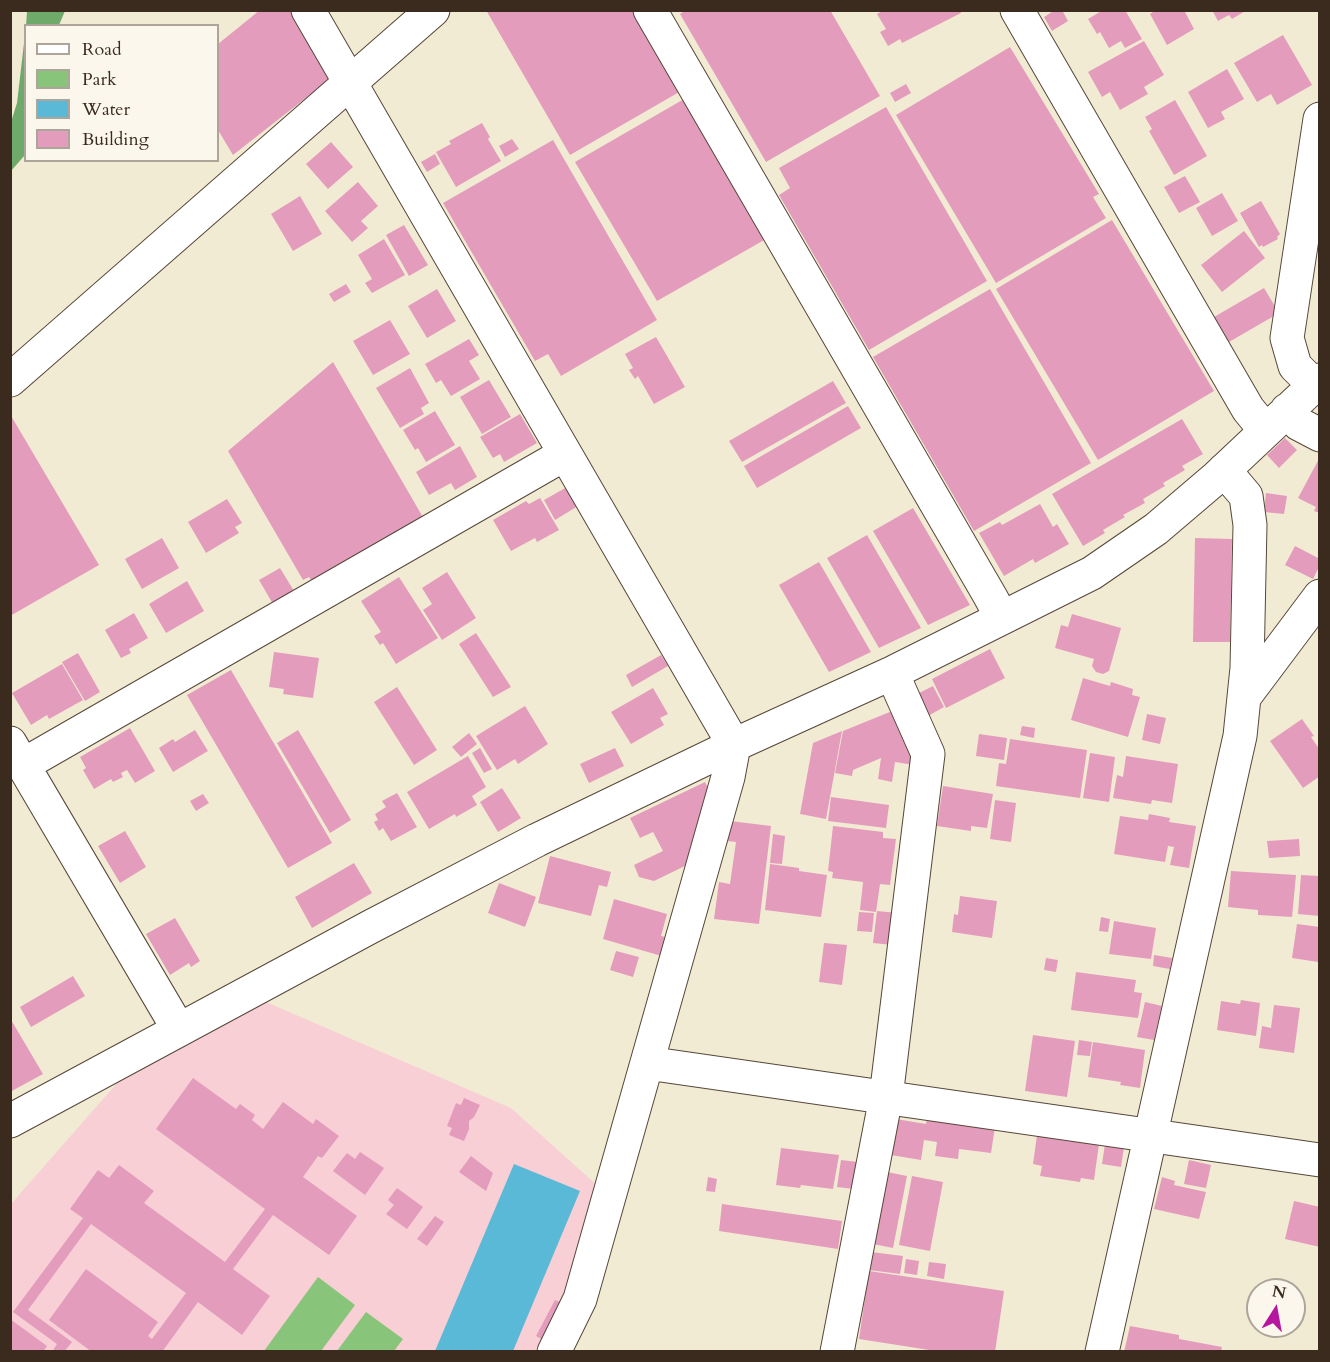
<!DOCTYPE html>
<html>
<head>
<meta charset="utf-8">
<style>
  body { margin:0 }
  #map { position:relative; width:1330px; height:1362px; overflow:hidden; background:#f2ebd4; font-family:Cardo,serif }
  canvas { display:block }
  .frame { position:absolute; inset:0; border:12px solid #3b2a1e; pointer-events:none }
  .legend { position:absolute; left:24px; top:24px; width:195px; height:138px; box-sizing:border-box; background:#fbf7ec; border:2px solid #aea59a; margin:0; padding:8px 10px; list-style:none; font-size:18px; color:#3b2a1e }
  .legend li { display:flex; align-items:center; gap:12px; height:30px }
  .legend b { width:30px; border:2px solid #aea59a }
  .north { position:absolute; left:1246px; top:1278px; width:60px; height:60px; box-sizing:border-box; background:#fbf7ec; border:2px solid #aea59a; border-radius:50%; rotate:11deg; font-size:16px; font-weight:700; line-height:24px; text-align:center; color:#3b2a1e }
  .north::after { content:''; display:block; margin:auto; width:21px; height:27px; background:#b5179e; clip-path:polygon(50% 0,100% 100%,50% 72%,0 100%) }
</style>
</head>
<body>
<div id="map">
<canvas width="1330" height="1362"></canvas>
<div class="frame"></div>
<ul class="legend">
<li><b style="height:8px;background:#fff"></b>Road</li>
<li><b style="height:16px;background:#88c479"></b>Park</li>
<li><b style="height:16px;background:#59b9d7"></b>Water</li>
<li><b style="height:16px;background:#e49cbc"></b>Building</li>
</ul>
<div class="north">N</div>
</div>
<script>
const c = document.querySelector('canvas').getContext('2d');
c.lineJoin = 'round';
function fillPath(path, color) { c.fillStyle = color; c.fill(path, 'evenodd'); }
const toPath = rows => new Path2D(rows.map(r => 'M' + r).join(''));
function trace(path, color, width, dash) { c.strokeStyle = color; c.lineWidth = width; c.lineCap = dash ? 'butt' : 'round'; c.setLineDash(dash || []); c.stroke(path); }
const built = toPath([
  [266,1002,511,1108,599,1187,568,1295,539,1351,11,1352,11,1204,118,1082]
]);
const green = toPath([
  [318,1277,355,1305,321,1351,264,1351],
  [366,1312,403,1339,394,1351,337,1351]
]);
const forest = toPath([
  [27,11,27,10,65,11,59,25,26,26],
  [26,26,25,155,11,171,11,122,17,103]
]);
const water = toPath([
  [514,1164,580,1191,513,1351,435,1351]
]);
const building = toPath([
  [260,10,290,10,330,79,233,155,218,130,218,44],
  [486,10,634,10,681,91,570,155],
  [686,10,830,10,880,96,766,162,680,14],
  [884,10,960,10,961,13,902,43,900,39,888,46,880,32,886,29,877,14],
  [1055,10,1062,10,1068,21,1052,31,1044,17],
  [1103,10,1125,10,1142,39,1125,48,1121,41,1109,48,1100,32,1097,34,1088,19],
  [1156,10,1184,10,1194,29,1167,45,1150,14],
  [1212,10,1247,10,1232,19,1229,15,1218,21],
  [1283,35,1312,85,1277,105,1271,94,1257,102,1234,63],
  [1144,41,1164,75,1144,87,1148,94,1120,110,1110,92,1102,97,1088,72],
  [1010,47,1099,194,1093,197,1106,218,996,283,896,115],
  [1227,69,1244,99,1221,112,1225,119,1208,128,1188,92],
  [906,84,911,93,895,102,890,93],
  [684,99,766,239,657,301,575,162],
  [1175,100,1207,156,1174,175,1149,131,1152,129,1145,117],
  [886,107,987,281,869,350,779,195,790,188,779,168],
  [482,123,490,137,488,139,501,161,456,187,436,152,451,144,449,141],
  [512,139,519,149,505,157,499,146],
  [553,140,657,320,561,376,548,354,535,361,443,203],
  [331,142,353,167,328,189,306,164],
  [435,154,440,164,427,172,421,162],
  [1185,176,1200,202,1179,213,1164,187],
  [358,182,378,206,361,221,368,228,352,242,325,211],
  [1222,193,1238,221,1212,236,1196,208],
  [300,196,322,234,293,251,271,214],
  [1261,201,1280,234,1277,237,1278,239,1263,247,1262,245,1259,247,1240,213],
  [1112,220,1214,391,1098,460,996,289],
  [404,225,428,265,409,276,386,235],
  [1244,231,1265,258,1222,292,1201,265],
  [384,239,405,275,372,293,365,283,372,279,358,255],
  [346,284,351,292,334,302,329,294],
  [1264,288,1279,313,1229,342,1214,317],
  [437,289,456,321,427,338,408,306],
  [990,289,1091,463,974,531,873,357],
  [390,320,410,354,373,375,353,341],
  [656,337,685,387,654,404,638,376,635,379,629,370,633,368,625,354],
  [469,339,479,355,469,361,480,379,451,396,441,380,436,383,425,364],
  [333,362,424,519,313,583,309,577,303,580,228,451],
  [410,368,429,403,421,408,424,414,400,428,376,388],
  [489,380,511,417,482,434,460,397],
  [833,381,846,403,742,462,729,441],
  [848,406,861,428,757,488,744,466],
  [435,411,455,445,426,462,418,448,415,450,403,430],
  [10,414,99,565,10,616],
  [520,414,537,443,504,462,500,454,493,458,480,437],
  [1182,419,1203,454,1182,466,1185,470,1163,483,1165,486,1143,499,1145,503,1123,515,1125,517,1103,530,1105,533,1083,546,1052,494],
  [1285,438,1297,450,1279,468,1267,455],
  [460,446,477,477,455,490,451,483,429,495,416,472],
  [1320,457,1320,513,1314,511,1316,507,1298,498],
  [567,487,578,506,555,520,544,500],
  [1266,493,1287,496,1284,514,1264,512],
  [540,498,559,530,537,542,535,538,511,551,493,520,526,501,529,504],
  [227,499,242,523,235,527,239,533,206,553,188,522],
  [1040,504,1053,527,1057,524,1069,544,1035,563,1033,559,1004,576,979,533,1000,522,1002,525],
  [913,508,970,605,928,625,873,531],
  [867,535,921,628,879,648,827,558],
  [162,538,179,568,142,589,125,559],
  [1195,538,1232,539,1230,642,1193,642],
  [1295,546,1320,559,1320,565,1313,579,1285,565],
  [819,562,871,652,829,672,779,585],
  [280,568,294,591,273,604,259,580],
  [447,572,476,618,442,640,423,610,432,604,422,588],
  [399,577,438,638,396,664,383,643,380,645,374,636,381,632,361,601],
  [187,581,204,611,166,633,149,604],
  [134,613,148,638,129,649,131,653,121,658,105,630],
  [1072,614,1121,628,1109,671,1103,674,1096,672,1092,666,1094,659,1055,648,1061,625,1068,627],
  [476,633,511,687,493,697,459,644],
  [990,649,1005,678,946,708,932,679],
  [274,652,319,658,313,698,283,694,284,689,269,687],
  [78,653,100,692,85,701,62,662],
  [661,655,668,666,632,687,626,675],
  [62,664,83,700,49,719,47,715,31,725,12,693],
  [231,670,332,843,288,868,187,695],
  [1083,678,1110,686,1111,682,1133,689,1132,695,1140,697,1128,737,1071,720],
  [933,686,944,707,928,716,917,694],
  [397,687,437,750,414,765,374,702],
  [653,688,668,714,660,718,664,725,631,744,611,712],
  [525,706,548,744,518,764,515,759,497,770,476,736],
  [897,709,914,765,895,762,892,782,878,779,881,758,853,770,852,776,835,773,843,731],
  [1147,714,1166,718,1160,744,1142,740],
  [1302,719,1314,736,1311,737,1320,750,1320,776,1303,788,1270,741],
  [1022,726,1035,728,1034,738,1020,735],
  [130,728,155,771,135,783,127,770,121,773,123,777,113,782,111,779,94,789,83,770,86,768,80,757],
  [195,730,208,751,173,772,159,748,173,739,175,742],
  [298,730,351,820,330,833,277,743],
  [842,731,826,819,800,814,813,743],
  [469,733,477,744,461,757,452,747],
  [979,734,1007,738,1004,760,976,756],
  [1010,739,1087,750,1080,798,996,786,999,763,1006,764],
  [480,748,492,769,484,773,472,753],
  [615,748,624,766,589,783,580,764],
  [1090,753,1115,757,1109,802,1083,798],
  [468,756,486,787,472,796,477,805,456,817,455,814,429,829,407,792],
  [1126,756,1178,764,1172,803,1152,800,1151,804,1113,798,1117,775,1123,777],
  [705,782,712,796,705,823,695,828,700,838,691,863,654,881,639,877,634,865,663,851,653,832,640,838,630,818],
  [943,786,993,794,987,828,971,826,971,831,937,826],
  [502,788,521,818,498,832,480,802],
  [397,793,417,827,391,841,383,828,379,831,374,822,378,820,375,814,386,807,382,801],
  [203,794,209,803,196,811,190,801],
  [831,797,889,805,886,828,828,821],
  [995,800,1016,803,1011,842,990,839],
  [1149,814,1170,818,1169,822,1196,826,1189,868,1170,865,1174,847,1168,846,1165,862,1114,854,1120,816,1148,820],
  [730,821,771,826,759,924,714,919,719,882,730,884,736,842,727,841],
  [833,826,883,832,883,838,896,839,890,885,880,884,876,912,860,910,863,882,832,878,833,872,828,871],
  [125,831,146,867,120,883,98,846],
  [773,834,785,836,782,864,770,863],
  [1299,839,1300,856,1269,858,1267,841],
  [550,856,611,872,607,887,599,885,591,916,538,903],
  [354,863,372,893,312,928,295,897],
  [770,864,799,868,799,871,827,875,821,917,765,910],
  [1231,871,1296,875,1292,917,1258,915,1258,910,1228,907],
  [1301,875,1320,876,1320,916,1298,914],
  [499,883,536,897,525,927,488,913],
  [960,896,997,901,992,938,952,932,954,914,958,915],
  [614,899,667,914,661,936,670,938,665,957,603,939],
  [877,911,898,913,893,945,873,943],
  [859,912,874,913,872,932,857,931],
  [1101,917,1110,919,1108,932,1099,931],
  [175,918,200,961,191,967,189,963,170,975,146,934],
  [1114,921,1156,928,1151,959,1109,954],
  [1297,924,1320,927,1318,962,1292,958],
  [824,943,847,945,842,985,819,982],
  [616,951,639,957,633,977,610,970],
  [1154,955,1172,958,1170,969,1153,966],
  [1046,958,1058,960,1056,972,1044,970],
  [1076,972,1136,980,1134,992,1142,993,1138,1018,1071,1010],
  [73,976,85,996,31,1027,20,1007],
  [1241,1000,1260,1003,1256,1036,1217,1030,1221,1001,1240,1004],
  [1145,1002,1162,1006,1154,1040,1137,1037],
  [1274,1005,1300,1008,1294,1053,1259,1048,1262,1026,1271,1028],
  [10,1018,43,1074,10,1092],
  [1033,1035,1075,1041,1067,1097,1025,1091],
  [1079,1040,1092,1042,1090,1056,1077,1055],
  [1093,1042,1145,1050,1140,1088,1120,1085,1121,1082,1088,1077],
  [193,1078,236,1109,240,1104,255,1115,252,1120,263,1129,283,1102,313,1124,316,1119,339,1136,322,1158,318,1156,303,1177,357,1216,329,1255,273,1215,233,1269,270,1296,242,1335,198,1302,162,1352,92,1352,49,1320,86,1269,158,1322,148,1336,152,1339,186,1293,91,1224,28,1310,72,1342,64,1352,52,1352,57,1344,13,1312,83,1218,70,1209,98,1170,109,1178,119,1165,154,1191,144,1203,225,1262,265,1209,156,1129],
  [464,1098,480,1105,474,1117,469,1121,469,1129,464,1141,449,1135,452,1128,447,1126,456,1103,461,1105],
  [927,1117,995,1127,991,1153,959,1149,958,1159,935,1156,937,1142,924,1140,921,1160,891,1155,896,1119,926,1124],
  [1037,1135,1099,1144,1094,1180,1081,1178,1080,1182,1040,1176,1042,1166,1033,1164],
  [1105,1144,1124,1147,1121,1167,1102,1164],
  [781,1148,839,1155,833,1189,801,1185,800,1188,776,1185],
  [360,1152,384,1168,365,1195,333,1171,347,1153,355,1159],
  [471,1156,493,1173,486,1191,459,1172],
  [841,1160,858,1162,854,1189,837,1187],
  [1189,1160,1211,1165,1206,1188,1184,1184],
  [887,1172,907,1176,893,1248,873,1244],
  [912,1176,943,1182,930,1251,899,1245],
  [708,1177,717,1179,715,1192,706,1191],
  [1162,1177,1175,1181,1174,1185,1206,1192,1199,1219,1154,1209],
  [397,1188,423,1207,407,1229,386,1214,394,1205,388,1200],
  [1294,1201,1320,1207,1320,1247,1285,1239],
  [722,1204,842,1221,838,1249,719,1231],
  [435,1216,444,1222,427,1246,417,1239],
  [871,1252,903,1256,900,1274,869,1270],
  [906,1259,919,1261,917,1275,904,1273],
  [929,1262,946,1264,944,1279,927,1276],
  [869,1271,1004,1291,995,1352,942,1352,859,1339],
  [555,1300,562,1303,543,1340,536,1336],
  [10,1319,47,1346,43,1352,10,1352],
  [1130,1326,1179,1335,1179,1339,1222,1347,1221,1352,1124,1352]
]);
const minor = toPath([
  [308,10,734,745,728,777,580,1299,554,1352],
  [650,10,990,596,1002,618],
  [1017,10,1248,409,1265,430],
  [10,380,433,10],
  [1314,385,1295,366,1287,338,1320,119],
  [1287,410,1299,424,1320,435],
  [1245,696,1320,596],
  [10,743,179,1030],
  [23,765,565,454],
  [647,1063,1320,1160],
  [10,1121,370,927,537,840,734,745,892,673,1092,573,1156,529,1217,477,1320,380],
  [837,1352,886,1097,928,754,892,673],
  [1102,1352,1240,736,1247,668,1250,525,1246,496,1224,470]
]);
fillPath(built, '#f7cfd5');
fillPath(green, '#88c479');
fillPath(forest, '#6eaa69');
fillPath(water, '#59b9d7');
fillPath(building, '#e49cbc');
trace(minor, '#564739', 35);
trace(minor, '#fff', 33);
</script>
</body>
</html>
